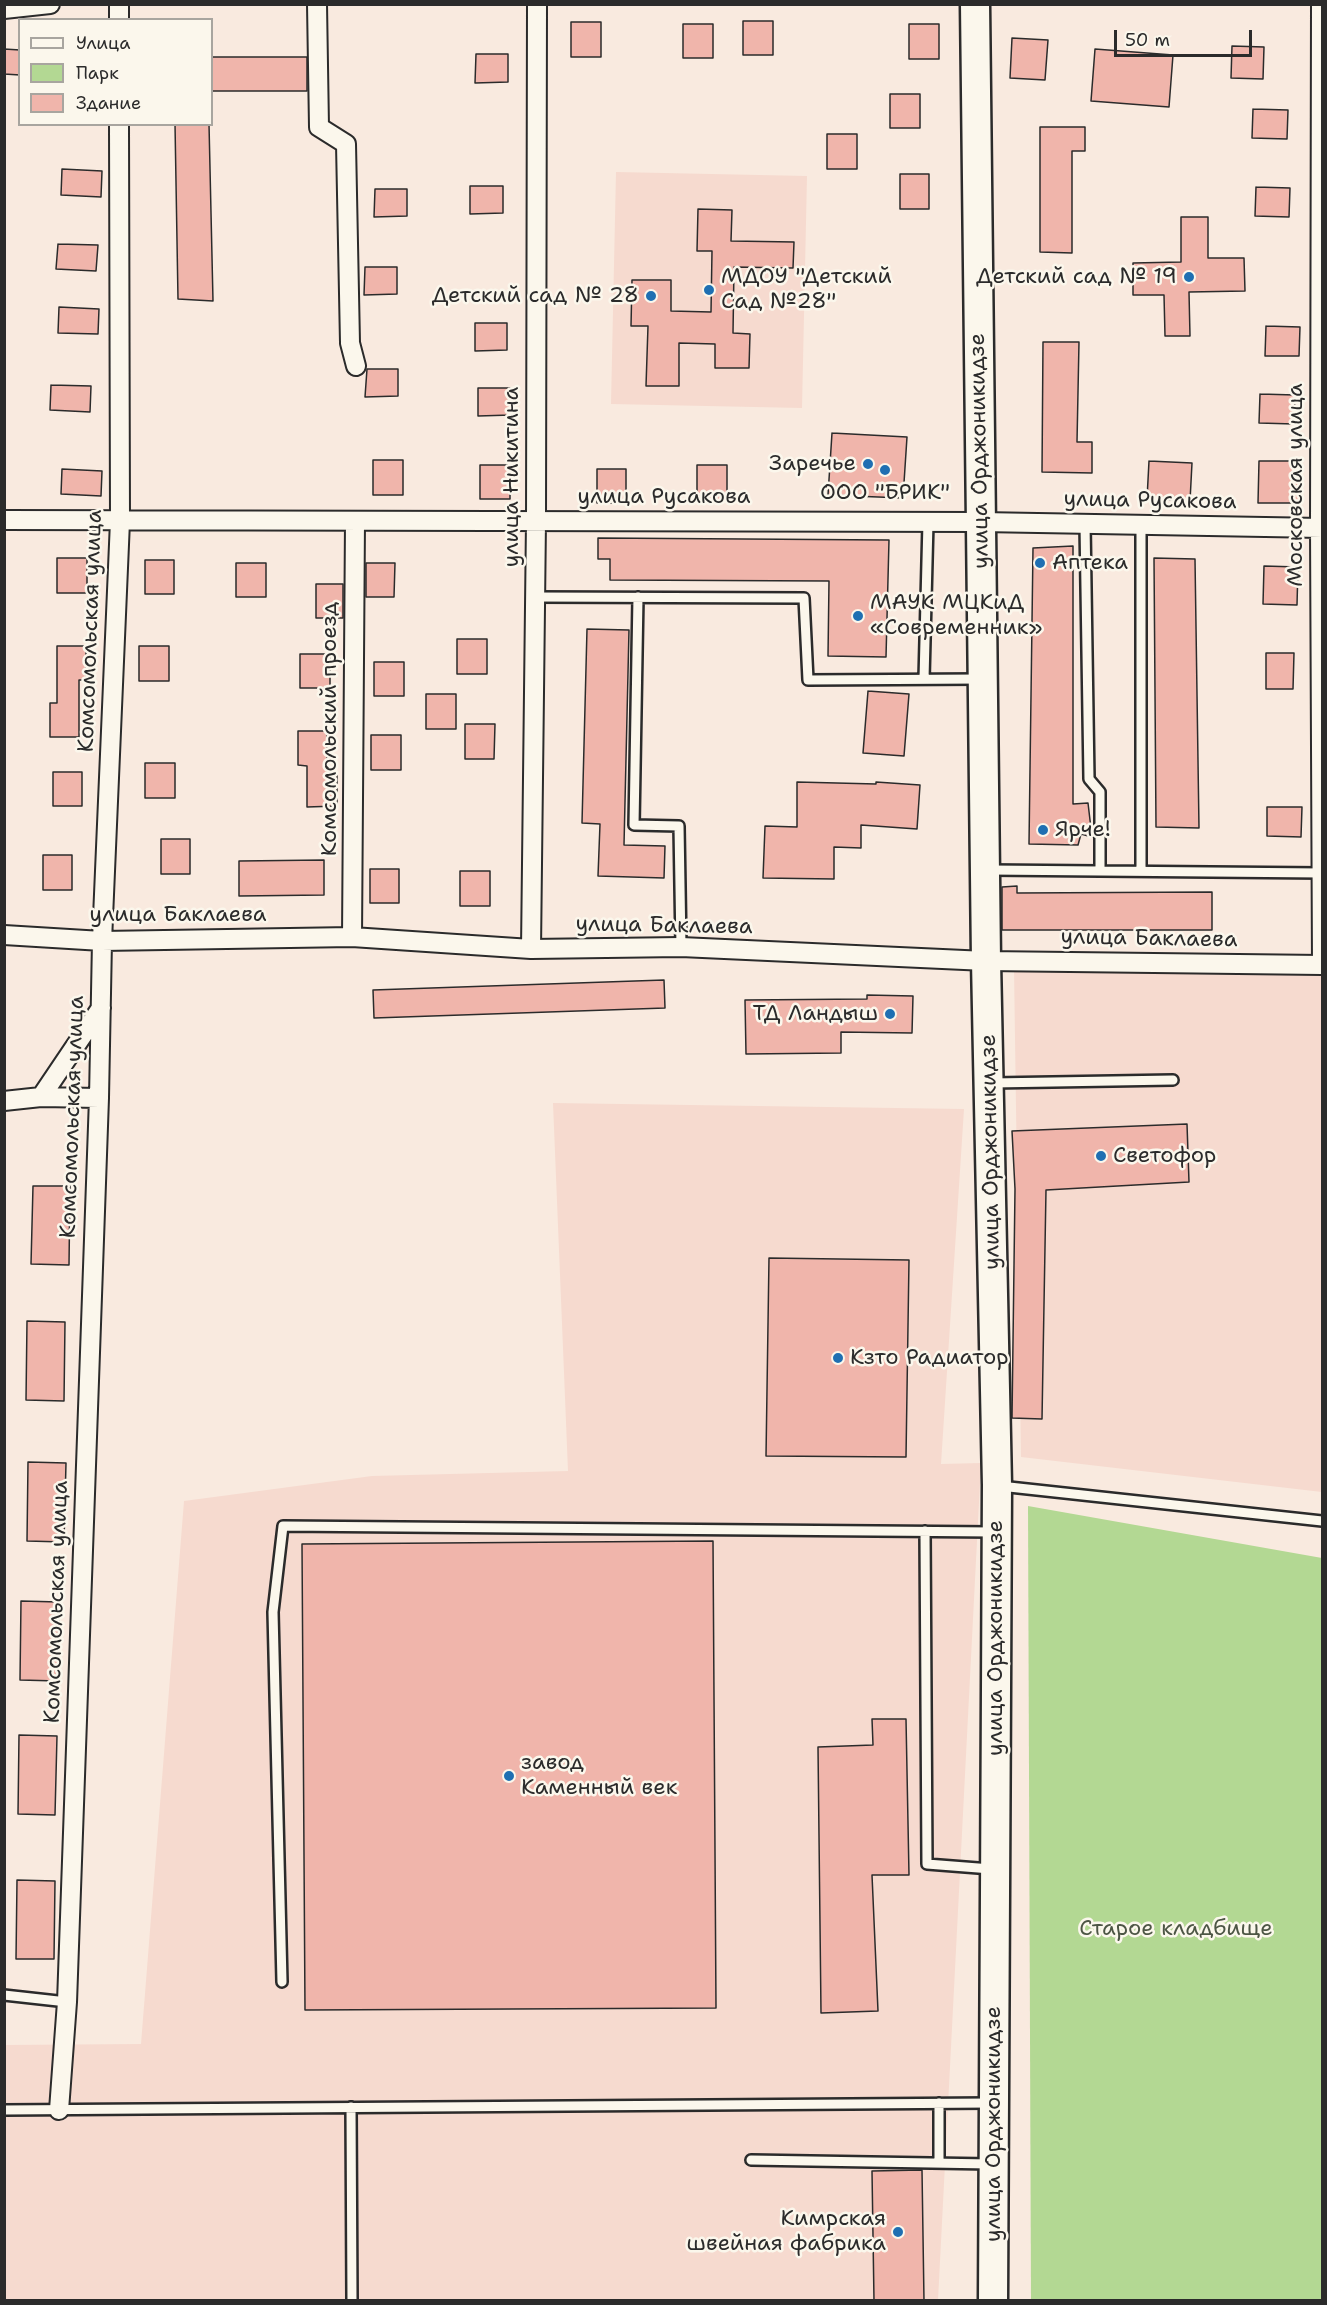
<!DOCTYPE html>
<html>
<head>
<meta charset="utf-8">
<style>
  body { margin:0 }
  #map { position:relative; width:1327px; height:2305px; overflow:hidden; background:#f9eadf; font-family:"Shantell Sans",sans-serif }
  canvas { display:block }
  .frame { position:absolute; inset:0; border:6px solid #2b2b2b; pointer-events:none }
  .legend { position:absolute; left:18px; top:18px; width:195px; height:108px; box-sizing:border-box; background:#fbf7ec; border:2px solid #a8a59f; margin:0; padding:8px 10px; list-style:none; font-size:18px; color:#2b2b2b }
  .legend li { display:flex; align-items:center; gap:12px; height:30px }
  .legend b { width:30px; border:2px solid #a8a59f }
  .scale { position:absolute; left:1114px; top:30px; width:138px; height:27px; box-sizing:border-box; border:3px solid #2b2b2b; border-top:0; padding-left:8px; font-size:18px; line-height:21px; white-space:nowrap; color:#2b2b2b; -webkit-text-stroke:4px #fbf7ec; paint-order:stroke }
</style>
</head>
<body>
<div id="map">
<canvas width="1327" height="2305"></canvas>
<div class="frame"></div>
<ul class="legend">
<li><b style="height:8px;background:#fbf7ec"></b>Улица</li>
<li><b style="height:16px;background:#b3d893"></b>Парк</li>
<li><b style="height:16px;background:#f0b5ab"></b>Здание</li>
</ul>
<div class="scale">50 m</div>
</div>
<script>
const c = document.querySelector('canvas').getContext('2d');
c.lineJoin = 'round';
function fillPath(path, color) { c.fillStyle = color; c.fill(path, 'evenodd'); }
const toPath = rows => new Path2D(rows.map(r => 'M' + r).join(''));
function trace(path, color, width, dash) { c.strokeStyle = color; c.lineWidth = width; c.lineCap = dash ? 'butt' : 'round'; c.setLineDash(dash || []); c.stroke(path); }
function write(font, color, halo, rows, align = 'center') {
  c.font = font + ' "Shantell Sans",sans-serif'; c.lineWidth = 5; c.setLineDash([]); c.textBaseline = 'middle'; c.strokeStyle = halo; c.fillStyle = color; for (const [text, x, y, turn = 0] of rows) {
    c.save(); c.translate(x, y); c.rotate((+turn || 0) * Math.PI / 180); c.textAlign = isNaN(turn) ? turn : align; if (halo) c.strokeText(text, 0, 0); c.fillText(text, 0, 0); c.restore();
  }
}
const built = toPath([
  [616,172,807,176,802,408,611,404],
  [1014,968,1322,972,1322,1492,1021,1457],
  [553,1103,964,1109,941,1464,981,1463,938,2300,5,2300,4,2045,141,2044,184,1501,372,1476,568,1471]
]);
const green = toPath([
  [1028,1506,1322,1558,1322,2300,1031,2300]
]);
const building = toPath([
  [743,21,773,21,773,55,743,55,743,21],
  [571,22,601,22,601,57,571,57,571,22],
  [683,24,713,24,713,58,683,58,683,24],
  [909,24,939,24,939,59,909,59,909,24],
  [1012,38,1048,40,1045,80,1010,78,1012,38],
  [1232,46,1264,47,1263,79,1231,78,1232,46],
  [4,49,20,50,20,75,4,74,4,49],
  [1095,49,1173,55,1169,107,1091,101,1095,49],
  [476,54,508,54,508,82,475,83,476,54],
  [212,57,307,57,307,91,212,91,212,57],
  [890,94,920,94,920,128,890,128,890,94],
  [1253,109,1288,110,1287,139,1252,138,1253,109],
  [175,124,209,124,213,301,178,299,175,124],
  [1040,127,1085,127,1085,151,1072,151,1072,253,1040,252,1040,127],
  [827,134,857,134,857,169,827,169,827,134],
  [62,169,102,171,101,197,61,195,62,169],
  [900,174,929,174,929,209,900,209,900,174],
  [470,186,503,186,503,213,470,214,470,186],
  [1256,187,1290,188,1289,217,1255,216,1256,187],
  [375,189,407,189,407,216,374,217,375,189],
  [698,209,732,210,731,241,794,242,793,268,734,267,733,333,750,334,749,368,715,368,715,344,679,343,679,386,646,386,648,326,631,326,632,280,671,280,671,311,711,312,712,251,697,251,698,209],
  [1181,217,1208,217,1208,258,1244,258,1245,291,1189,292,1190,336,1165,336,1164,295,1133,295,1133,263,1181,262,1181,217],
  [58,244,98,245,96,271,56,269,58,244],
  [365,267,397,267,397,294,364,295,365,267],
  [59,307,99,309,98,334,58,333,59,307],
  [475,323,507,323,507,350,475,351,475,323],
  [1266,326,1300,327,1299,356,1265,356,1266,326],
  [1043,342,1079,342,1077,442,1092,442,1092,473,1042,472,1043,342],
  [367,369,398,369,398,396,365,397,367,369],
  [51,385,91,386,90,412,50,410,51,385],
  [478,388,511,388,511,415,478,416,478,388],
  [1260,394,1295,395,1294,424,1259,423,1260,394],
  [832,433,907,437,903,498,828,495,832,433],
  [373,460,403,460,403,495,373,495,373,460],
  [1149,461,1192,463,1190,501,1147,499,1149,461],
  [1259,461,1300,461,1300,503,1258,503,1259,461],
  [480,465,510,465,510,499,480,499,480,465],
  [697,465,727,465,727,500,697,500,697,465],
  [62,469,102,471,101,496,61,494,62,469],
  [597,469,626,469,626,503,597,503,597,469],
  [598,538,889,540,886,657,828,656,829,581,610,580,610,559,598,559,598,538],
  [1073,546,1073,804,1088,803,1092,837,1081,834,1078,845,1029,844,1033,548,1073,546],
  [57,558,87,558,87,593,57,593,57,558],
  [1154,558,1195,559,1199,828,1156,827,1154,558],
  [145,560,174,560,174,594,145,594,145,560],
  [236,563,266,563,266,597,236,597,236,563],
  [366,563,395,563,394,597,366,597,366,563],
  [1264,566,1298,567,1297,605,1263,604,1264,566],
  [316,584,343,584,343,618,316,618,316,584],
  [587,629,629,630,624,845,665,846,664,878,598,876,600,824,582,823,587,629],
  [457,639,487,639,487,674,457,674,457,639],
  [57,646,86,646,86,680,79,680,79,737,50,737,50,703,57,703,57,646],
  [139,646,169,646,169,681,139,681,139,646],
  [1266,653,1294,653,1293,689,1266,689,1266,653],
  [300,654,330,654,330,688,300,688,300,654],
  [374,662,404,662,404,696,374,696,374,662],
  [868,691,909,694,904,756,863,753,868,691],
  [426,694,456,694,456,729,426,729,426,694],
  [465,724,495,724,494,759,465,759,465,724],
  [298,731,327,731,327,772,337,772,337,806,307,807,307,766,298,765,298,731],
  [371,735,401,735,401,770,371,770,371,735],
  [145,763,175,763,175,798,145,798,145,763],
  [53,772,82,772,82,806,53,806,53,772],
  [797,782,876,784,876,782,920,785,917,829,861,825,861,848,834,847,834,879,763,878,765,826,797,827,797,782],
  [1267,807,1302,807,1301,837,1267,836,1267,807],
  [161,839,190,839,190,874,161,874,161,839],
  [43,855,72,855,72,890,43,890,43,855],
  [324,860,324,895,239,896,239,861,324,860],
  [370,869,399,869,399,903,370,903,370,869],
  [460,871,490,871,490,906,460,906,460,871],
  [1017,886,1017,893,1212,892,1212,930,1002,930,1002,887,1017,886],
  [664,980,665,1008,374,1018,373,990,664,980],
  [867,995,913,996,912,1033,841,1032,841,1053,746,1054,745,1000,867,999,867,995],
  [1187,1124,1189,1182,1046,1190,1042,1419,1012,1418,1015,1189,1012,1131,1187,1124],
  [33,1186,70,1186,69,1265,31,1264,33,1186],
  [769,1258,909,1260,906,1457,766,1456,769,1258],
  [27,1321,65,1322,64,1401,26,1400,27,1321],
  [28,1462,66,1463,64,1542,27,1541,28,1462],
  [713,1541,716,2008,305,2010,302,1544,713,1541],
  [21,1601,59,1602,58,1681,20,1680,21,1601],
  [872,1719,906,1719,909,1875,872,1875,878,2011,821,2013,818,1747,873,1745,872,1719],
  [19,1735,57,1736,55,1815,18,1814,19,1735],
  [17,1880,55,1881,54,1959,16,1959,17,1880],
  [922,2170,924,2301,874,2301,872,2171,922,2170]
]);
const service = toPath([
  [1085,524,1089,779,1100,792,1100,871],
  [1141,525,1141,871],
  [535,597,804,598,808,680,981,679],
  [638,597,634,825,679,826,681,947],
  [924,679,928,522],
  [989,870,1322,873],
  [992,1083,1173,1080],
  [1000,1486,1322,1521],
  [925,1531,927,1864,991,1869],
  [282,1982,273,1612,283,1526,994,1532],
  [4,1995,67,2002],
  [939,2103,939,2163],
  [351,2107,352,2300],
  [4,2110,991,2103],
  [751,2160,991,2164]
]);
const minor = toPath([
  [119,4,119,20],
  [317,4,319,127,346,144,350,343,356,366],
  [1321,4,1320,528,1322,965],
  [4,9,50,4],
  [4,520,981,522,1322,528],
  [4,935,102,941,352,937,531,949,681,947,986,961,1322,965],
  [352,937,355,521],
  [531,949,536,521,537,4],
  [41,1097,99,1098],
  [4,1101,41,1097,101,1008],
  [59,2110,67,2002,99,1098,102,941,120,521,119,124]
]);
const primary = toPath([
  [975,4,986,961,997,1485,993,2300]
]);
const markers = [
  [1189,277,6,"#1f6fb2"],
  [709,290,6,"#1f6fb2"],
  [651,296,6,"#1f6fb2"],
  [868,464,6,"#1f6fb2"],
  [885,470,6,"#1f6fb2"],
  [1040,563,6,"#1f6fb2"],
  [858,616,6,"#1f6fb2"],
  [1043,830,6,"#1f6fb2"],
  [890,1014,6,"#1f6fb2"],
  [1101,1156,6,"#1f6fb2"],
  [838,1358,6,"#1f6fb2"],
  [509,1776,6,"#1f6fb2"],
  [898,2232,6,"#1f6fb2"]
];
const poiNames = [
  ["МДОУ \"Детский",721,277],
  ["Сад №28\"",721,302],
  ["Детский сад № 19",1177,277,"right"],
  ["Детский сад № 28",639,296,"right"],
  ["Заречье",856,464,"right"],
  ["ООО \"БРИК\"",885,493,"center"],
  ["Аптека",1052,563],
  ["МАУК МЦКиД",870,603],
  ["«Современник»",870,628],
  ["Ярче!",1055,830],
  ["ТД Ландыш",878,1014,"right"],
  ["Светофор",1113,1156],
  ["Кзто Радиатор",850,1358],
  ["завод",521,1763],
  ["Каменный век",521,1788],
  ["Кимрская",886,2219,"right"],
  ["швейная фабрика",886,2244,"right"]
];
const streetNames = [
  ["улица Орджоникидзе",980,451,-91],
  ["улица Никитина",512,477,-90],
  ["Московская улица",1296,485,-90],
  ["улица Русакова",664,497],
  ["улица Русакова",1150,501,1],
  ["Комсомольская улица",91,631,-88],
  ["Комсомольский проезд",330,729,-90],
  ["улица Баклаева",178,915],
  ["улица Баклаева",664,926,1],
  ["улица Баклаева",1149,939,1],
  ["Комсомольская улица",73,1117,-88],
  ["улица Орджоникидзе",991,1152,-91],
  ["Комсомольская улица",57,1602,-88],
  ["улица Орджоникидзе",996,1638,-90],
  ["улица Орджоникидзе",994,2124,-90]
];
const parkNames = [
  ["Старое кладбище",1176,1929]
];
fillPath(built, '#f6dacf');
fillPath(green, '#b3d893');
fillPath(building, '#f0b5ab');
trace(building, '#2b2b2b', 1.5);
trace(service, '#2b2b2b', 14);
trace(minor, '#2b2b2b', 22);
trace(primary, '#2b2b2b', 33);
trace(service, '#fbf7ec', 9);
trace(minor, '#fbf7ec', 18);
trace(primary, '#fbf7ec', 28);
for (const [x, y, r, color] of markers) { const dot = new Path2D(); dot.arc(x, y, r, 0, 2 * Math.PI); c.fillStyle = color; c.fill(dot); trace(dot, '#fbf7ec', 2); }
write('22px', '#2b2b2b', '#fbf7ec', poiNames, 'left');
write('22px', '#2b2b2b', '#fbf7ec', streetNames);
write('22px', '#4d5645', '#fbf7ec', parkNames);
</script>
</body>
</html>
